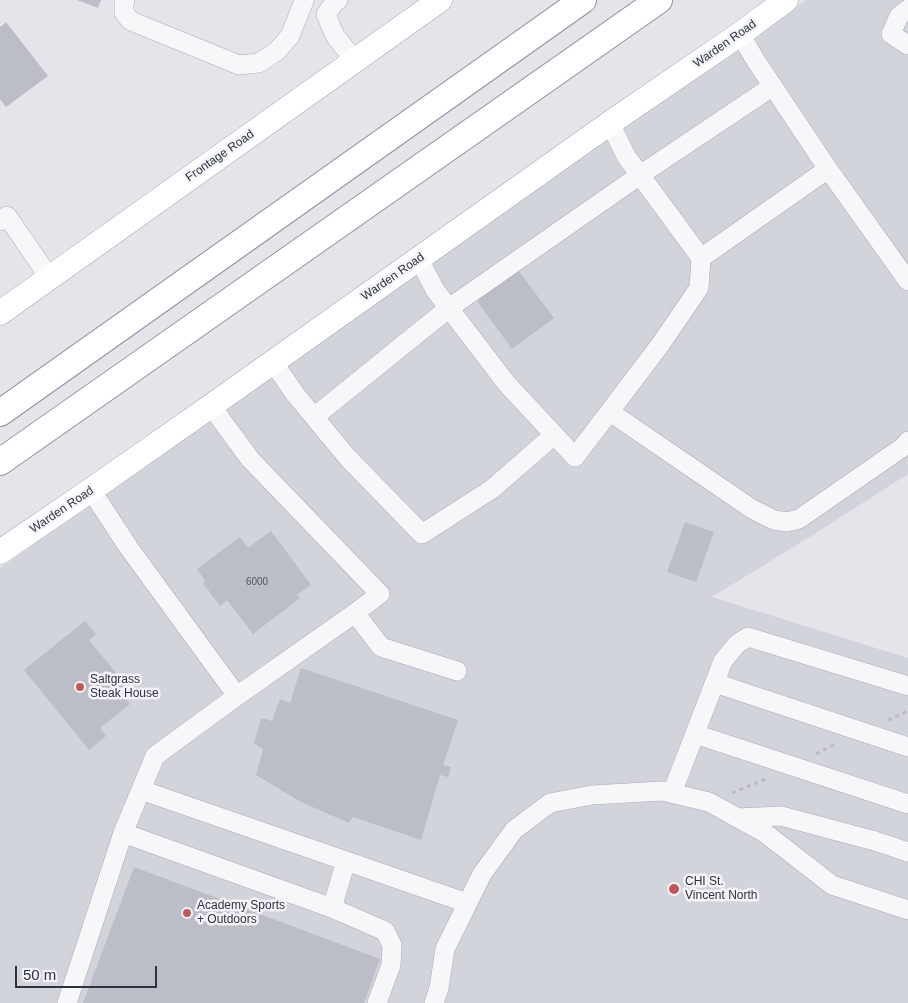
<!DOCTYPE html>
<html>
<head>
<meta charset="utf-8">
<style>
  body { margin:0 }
  #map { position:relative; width:908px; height:1003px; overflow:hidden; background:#e4e5ea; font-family:Helvetica,sans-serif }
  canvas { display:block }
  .scale { position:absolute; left:15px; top:966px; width:142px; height:22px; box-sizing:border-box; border:2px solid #2d3240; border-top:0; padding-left:6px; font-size:15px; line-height:18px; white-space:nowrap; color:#2d3240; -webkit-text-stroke:4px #f3f4f7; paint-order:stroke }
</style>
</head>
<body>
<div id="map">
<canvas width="908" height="1003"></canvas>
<div class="scale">50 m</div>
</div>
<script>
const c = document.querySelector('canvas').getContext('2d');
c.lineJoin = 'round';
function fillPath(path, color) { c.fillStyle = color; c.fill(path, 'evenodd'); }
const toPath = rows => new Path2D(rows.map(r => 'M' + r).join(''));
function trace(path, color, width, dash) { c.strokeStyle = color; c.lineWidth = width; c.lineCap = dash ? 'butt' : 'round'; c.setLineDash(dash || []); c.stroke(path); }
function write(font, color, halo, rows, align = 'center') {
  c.font = font + ' Helvetica,sans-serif'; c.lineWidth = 5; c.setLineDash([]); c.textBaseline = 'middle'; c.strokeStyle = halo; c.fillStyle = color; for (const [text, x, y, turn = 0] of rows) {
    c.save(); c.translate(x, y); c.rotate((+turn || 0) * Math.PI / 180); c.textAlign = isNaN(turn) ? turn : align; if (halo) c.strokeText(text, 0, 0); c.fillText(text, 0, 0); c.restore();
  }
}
const built = toPath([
  [806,0,908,0,908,474,805,540,712,597,908,658,908,1003,0,1003,0,568]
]);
const building = toPath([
  [77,0,101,0,98,8],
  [6,22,48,76,6,107,0,99,0,27],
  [518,270,554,318,512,349,477,301],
  [685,522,714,532,696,582,667,572],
  [271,531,311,585,297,595,300,598,253,634,227,600,220,606,203,583,205,581,197,569,240,537,248,548],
  [85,621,96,634,89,640,126,685,119,690,130,704,100,728,106,736,89,750,24,670],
  [301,668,458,720,443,765,451,767,448,777,440,775,421,840,353,817,349,823,301,802,256,775,263,749,254,743,261,718,272,721,280,699,290,703],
  [134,867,380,959,364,1003,83,1003]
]);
const path = toPath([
  [888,720,908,711],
  [816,754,837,743],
  [732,793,768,778]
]);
const minor = toPath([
  [125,0,124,3,124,13,131,21,239,65,259,63,277,51,290,36,304,1],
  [338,0,334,3,326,14,331,27,336,37,355,61],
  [908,9,899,16,891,34,908,45],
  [610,123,626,156,701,258,828,169,756,61,740,34],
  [828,169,908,281],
  [0,221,7,216,49,277],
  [419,259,435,290,507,384,575,457,660,345,699,288,701,258],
  [273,362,295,394,348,458,422,534,492,489,554,435],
  [610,412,752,509,774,520,787,522,799,519,903,447,908,441],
  [314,417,449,308,640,175,773,86],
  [91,490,129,548,237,696],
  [355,613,381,647,457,671],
  [715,683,908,747],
  [695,734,908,804],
  [141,790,346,861,332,908],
  [672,793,723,661,737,644,748,637,908,686],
  [737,818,781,816,875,841,908,852],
  [123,833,332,908,385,931,392,945,391,965,377,1003],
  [346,861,467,903],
  [67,1003,123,833,155,756,237,696,355,613,380,594,250,459,211,406],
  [434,1003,439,988,445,949,482,874,514,830,550,803,592,795,662,791,709,802,765,833,832,885,908,910]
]);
const major = toPath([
  [0,313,440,0],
  [0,552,91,490,211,406,610,123,740,34,786,0]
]);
const highway = toPath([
  [0,413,583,0],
  [0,462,659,0]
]);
const markers = [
  [80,687,5,"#c0575b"],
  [674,889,6,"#c0575b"],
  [187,913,5,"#c0575b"]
];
const numberNames = [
  ["6000",257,582]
];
const streetNames = [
  ["Warden Road",725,44,-35],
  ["Frontage Road",220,156,-35],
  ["Warden Road",393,277,-35],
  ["Warden Road",62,510,-34]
];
const poiNames = [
  ["Saltgrass",90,680],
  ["Steak House",90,694],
  ["CHI St.",685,882],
  ["Vincent North",685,896],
  ["Academy Sports",197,906],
  ["+ Outdoors",197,920]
];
fillPath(built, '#d2d4dc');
fillPath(building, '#bbbec6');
trace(minor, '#a9acb4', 20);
trace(major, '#a4a9b4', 25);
trace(highway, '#8c929f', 28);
trace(path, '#babcc2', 3, [4, 4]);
trace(minor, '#f6f7f9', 19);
trace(major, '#fff', 24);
trace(highway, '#fff', 26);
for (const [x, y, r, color] of markers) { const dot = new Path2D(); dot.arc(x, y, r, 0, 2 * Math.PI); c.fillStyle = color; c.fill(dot); trace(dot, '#f3f4f7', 2); }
write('10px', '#505562', null, numberNames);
write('12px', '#2d3240', '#f3f4f7', streetNames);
write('12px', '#2d3240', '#f3f4f7', poiNames, 'left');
</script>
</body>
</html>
